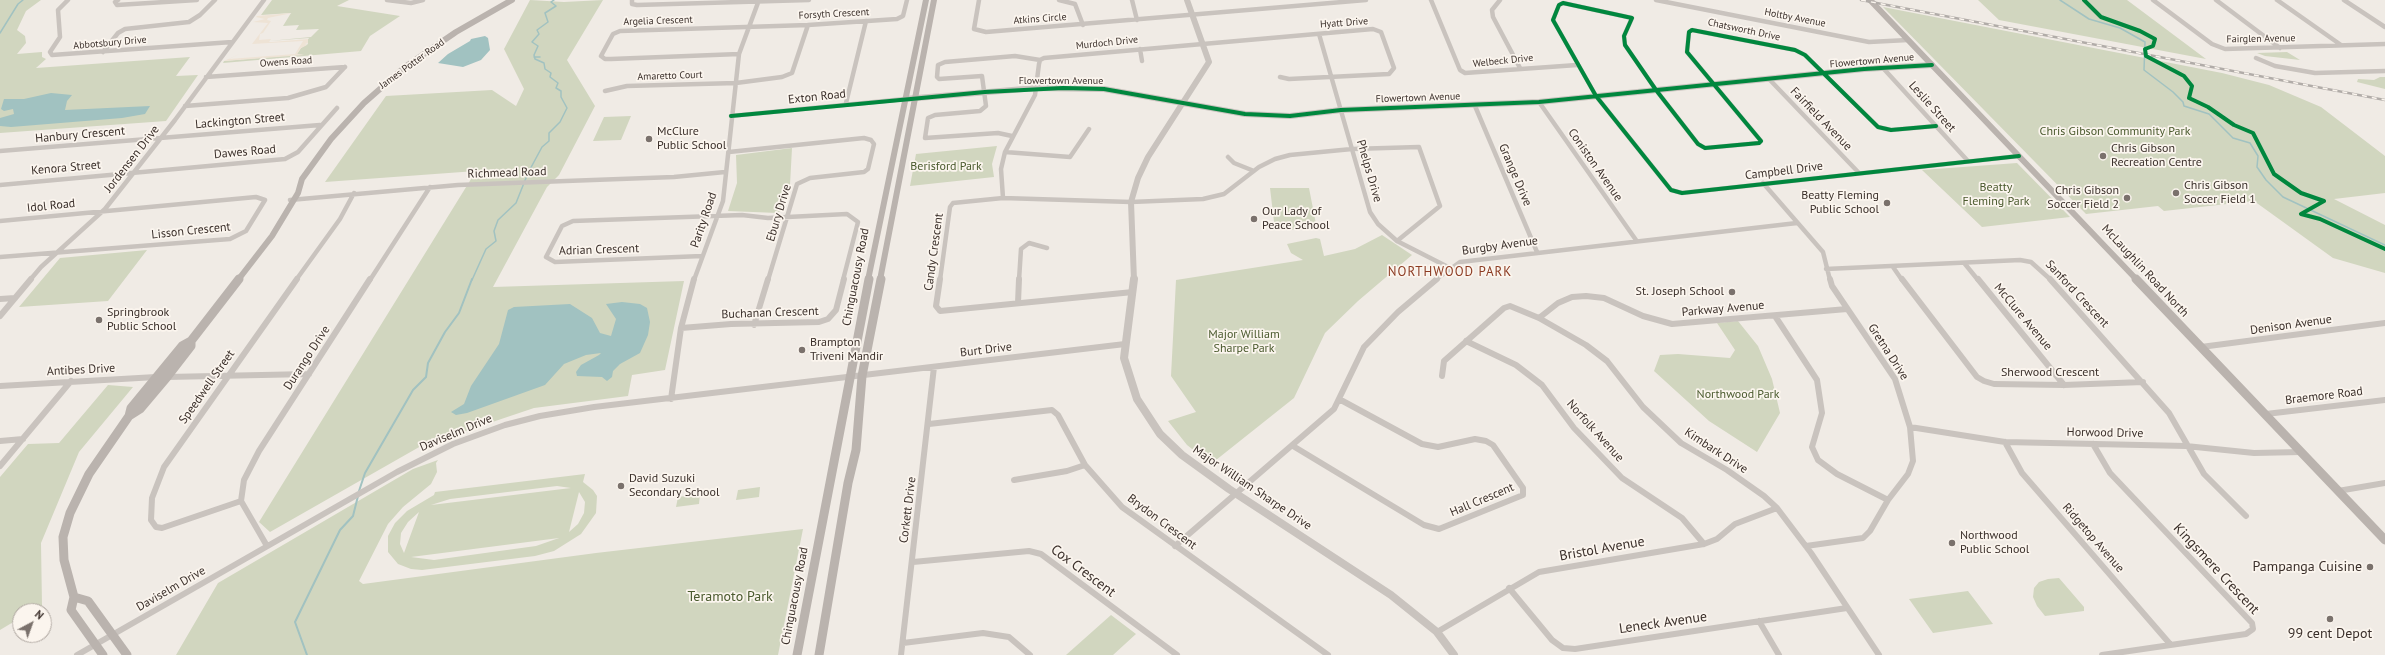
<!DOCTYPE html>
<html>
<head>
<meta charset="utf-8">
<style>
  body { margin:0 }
  #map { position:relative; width:2385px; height:655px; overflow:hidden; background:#f0ebe5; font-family:"PT Sans",sans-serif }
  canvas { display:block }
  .north { position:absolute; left:12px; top:603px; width:40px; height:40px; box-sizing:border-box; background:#fbf5ee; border:1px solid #aea6a0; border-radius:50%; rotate:41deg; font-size:11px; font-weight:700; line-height:16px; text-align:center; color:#3b302b }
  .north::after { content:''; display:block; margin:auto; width:14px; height:18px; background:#7a716c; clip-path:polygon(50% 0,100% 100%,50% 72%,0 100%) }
</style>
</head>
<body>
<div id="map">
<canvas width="2385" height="655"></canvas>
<div class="north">N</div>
</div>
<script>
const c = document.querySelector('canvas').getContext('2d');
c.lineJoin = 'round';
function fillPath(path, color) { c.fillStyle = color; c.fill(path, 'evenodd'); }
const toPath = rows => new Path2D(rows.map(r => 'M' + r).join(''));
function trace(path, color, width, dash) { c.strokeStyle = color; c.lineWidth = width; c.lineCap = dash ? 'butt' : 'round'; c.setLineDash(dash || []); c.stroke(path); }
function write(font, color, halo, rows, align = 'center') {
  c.font = font + ' "PT Sans",sans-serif'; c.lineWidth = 3.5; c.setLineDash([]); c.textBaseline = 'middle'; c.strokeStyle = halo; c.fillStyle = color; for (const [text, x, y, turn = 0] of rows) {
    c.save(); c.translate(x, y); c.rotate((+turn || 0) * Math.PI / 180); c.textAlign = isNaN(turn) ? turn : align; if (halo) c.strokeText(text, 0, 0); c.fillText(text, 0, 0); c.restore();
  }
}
const green = toPath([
  [0,0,41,0,26,11,17,30,25,36,26,43,17,54,42,52,42,57,46,59,36,68,190,57,176,76,198,75,166,121,0,133],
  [272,0,349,0,337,6,400,16,370,36,361,51,223,63,224,61,304,54,297,54,301,48,308,44,307,41,309,38,269,41,311,37,319,29,296,30,299,25,283,26,291,13,261,15],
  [530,0,564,2,603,0,567,60,595,106,559,175,547,187,493,287,684,281,665,370,632,375,628,396,534,408,421,446,270,532,259,522,476,171,325,182,386,96,492,90,516,106,524,89,504,49],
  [1978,0,2127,0,2206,59,1999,20],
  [1883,7,2222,73,2269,85,2321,107,2385,156,2385,193,2334,199,2385,225,2385,273,2333,258,2254,201,2164,211,2158,206,2086,214],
  [2287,52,2300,60,2265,56,2257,53],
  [2380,77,2385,77,2385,89,2357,82,2358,79,2374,80],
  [631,116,621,140,593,141,604,117],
  [997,146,992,164,994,177,910,186,916,154],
  [792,148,790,185,782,210,778,213,728,211,737,183,736,155],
  [2017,163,2070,217,1982,227,1922,170],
  [1270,188,1309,188,1317,229,1275,230],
  [1382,235,1412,255,1358,301,1325,333,1294,398,1211,464,1187,445,1168,421,1196,412,1171,376,1176,280,1303,260,1291,253,1287,244,1316,238,1320,239,1324,256,1355,249],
  [147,250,108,301,19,307,60,258],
  [1738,321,1758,346,1772,379,1780,413,1757,452,1709,421,1654,371,1660,355,1678,354,1730,358,1735,350,1717,323],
  [108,385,133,387,79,452,41,543,42,606,33,611,20,611,20,618,0,630,0,477,28,444,59,443],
  [438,460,436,463,437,472,431,484,403,507,388,524,359,581,363,584,596,553,803,529,778,655,176,655,218,583,413,469],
  [585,474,583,482,593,490,597,496,596,513,581,534,554,551,535,556,422,570,411,569,398,564,388,552,388,536,395,523,407,511,434,495,435,492],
  [557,486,571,488,431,505,450,499],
  [579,492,585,502,584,513,578,524,569,532],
  [419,512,404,553,400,544,401,533,408,522],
  [559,538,536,546,434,560,411,557],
  [760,487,759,497,736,500,738,490],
  [700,494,699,504,676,507,678,497],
  [2059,578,2084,607,2084,611,2045,616,2037,606,2033,597,2034,588,2039,582,2048,579],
  [1968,591,1993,624,1933,633,1909,599],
  [1111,615,1136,634,1113,655,1066,655]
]);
const plaza = toPath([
  [292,13,268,18,267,20,271,21,263,33,260,34,259,40,271,39,269,42,272,42,308,39,308,43,305,44,307,45,301,48,297,54,304,55,224,61,242,53,229,59,295,54,303,41,252,44,268,23,253,22,265,19,256,17,257,16]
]);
const water = toPath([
  [485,36,488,38,490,50,481,60,463,67,438,63,448,54,470,41,471,39],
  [51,93,72,95,67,101,65,110,150,106,145,114,122,118,11,127,0,126,0,118,14,114,13,109,4,111,1,109,4,99,24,99],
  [622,302,640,304,647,308,650,322,648,335,640,353,620,364,613,371,612,377,607,381,602,377,577,376,576,372,581,365,599,355,601,353,586,355,564,364,545,385,467,413,456,415,451,412,464,404,471,386,499,344,508,310,514,307,570,304,592,318,600,333,611,336,616,319,606,304]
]);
const streamFar1 = toPath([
  [2060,0,2089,19,2120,28,2145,42,2144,70,2173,92,2183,102,2184,106,2209,114,2233,138,2250,143,2258,156,2257,167,2266,180,2283,197,2385,245],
  [0,33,18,4,23,0],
  [534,57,540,57],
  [472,280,486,249,496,241,494,231,498,220,516,203,528,173,542,147,549,141,549,133,560,122,567,108,561,97,561,91,556,88,558,83,550,77,551,73,545,69,544,63,535,59,534,55,538,46,532,42,539,34,537,30,548,22,545,13,556,6,551,2,554,0]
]);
const stream = toPath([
  [359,491,365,473,413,390,426,377,428,363,445,332,459,313,472,279],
  [307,655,295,622,340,530,353,516,358,496]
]);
const minorFar1 = toPath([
  [68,0,58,10,60,37,50,52,52,55,232,42],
  [118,0,115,2,117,5,197,0],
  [387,0,411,3,423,0],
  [632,0,632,4,637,5,809,0],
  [979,0,974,29,986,32,1366,0],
  [1059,0,1075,4,1083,25],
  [1132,0,1137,20],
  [1431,0,1460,70,1465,73,1577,65],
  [1500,0,1492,10,1493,17,1520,68],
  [1656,0,1869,42,1908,40],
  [2153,0,2212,44,2225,49,2385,44],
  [2216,0,2280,48],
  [2277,0,2341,45],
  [2344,0,2385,27],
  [1319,34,1370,212,1378,224,1397,241,1450,268],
  [1140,49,1142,61],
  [103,52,118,33,125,29,189,22,200,15,215,0],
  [739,54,611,59,605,59,601,56,613,34,620,31,808,25,897,19,903,16,907,0],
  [2256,58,2275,66,2315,73,2385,71],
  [1883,68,1967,160],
  [206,77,345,67],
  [1769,79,1859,173],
  [605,91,627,86,736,83,782,77,792,73,808,25],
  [1539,102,1636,240],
  [846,103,866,21],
  [185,106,288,98,326,87,345,67],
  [1475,106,1537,252],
  [731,116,905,99],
  [1936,126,1891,130,1878,127,1805,55,1795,50,1692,30,1689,32,1687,52,1761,141,1759,143,1705,148,1698,144,1656,90,1625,45,1624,36,1632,18,1563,3,1559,5,1553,20,1596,96,1671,190,1682,193,2019,156],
  [1012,136,998,133,925,138,928,118,935,115,980,111,986,106,982,76,939,79,937,77,938,65,945,62,1015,56,1040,60],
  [0,151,320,125],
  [729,152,864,138,871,140,874,144,868,169,864,172,810,178,797,184,768,280],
  [1005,152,1070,157,1089,129],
  [1228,157,1234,163,1254,171],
  [1763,183,1823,252,1830,280],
  [0,185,285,159,298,152,337,108],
  [1003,198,1001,169,1005,152,1035,95,1039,64,1040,60,1044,58,1373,29,1381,32,1394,68,1389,74,1289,79,1280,77],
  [290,200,458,185,674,177,725,172],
  [0,221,256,197,265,200,246,231,230,239,0,257],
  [702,256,555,262,546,257,562,226,573,221,742,215,768,218,847,214,858,222,843,280],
  [1965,264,1978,280],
  [1893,267,1902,280],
  [1826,269,2020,260,2031,262,2051,280],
  [30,280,41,267,105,209,175,120,264,0],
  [296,280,340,219,354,193],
  [370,280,430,187],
  [694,280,723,201,739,54,759,0],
  [940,280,950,207,953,203,1003,198,1131,202,1203,199,1224,194,1259,167,1275,159,1290,155,1352,149,1419,147,1440,206,1397,241],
  [1019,280,1021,249,1029,243,1047,248],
  [1435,280,1460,262,1797,223]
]);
const minor = toPath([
  [940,279,936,306,940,311,1133,292],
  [1902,279,1977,377,1984,381,1994,384,2064,385,2143,382],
  [1978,279,2064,385],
  [2050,279,2169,413,2204,474,2246,516],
  [0,299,15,298],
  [1018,303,1019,279],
  [0,316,31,279],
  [1775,316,1817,380,1822,413,1812,447,1818,460,1837,474,1888,500],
  [1539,318,1558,303,1572,297,1586,296,1604,298,1643,316,1672,324,1847,309],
  [754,325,768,279],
  [681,328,731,324,819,322,828,319,836,310,844,279],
  [1466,341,1516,365,1542,385,1574,428,1622,478,1682,518,1704,544],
  [2201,347,2385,323],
  [1442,376,1444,361,1504,308,1510,306,1539,318,1586,345,1607,361,1643,407,1681,443,1727,470,1764,496,1777,508,1811,553,1879,655],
  [167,377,309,374],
  [0,386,156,377],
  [671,399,681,328,694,279],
  [2266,414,2385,400],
  [929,424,1052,410,1058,415,1085,465,1122,507,1328,655],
  [1910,427,2005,442,2186,446,2254,453,2301,452],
  [0,441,23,439],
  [2005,442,2022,473,2170,644],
  [2093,444,2110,473,2252,623,2253,629,2246,634,2102,655],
  [1293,446,1424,525,1439,529,1523,495,1523,488,1493,445,1486,441,1475,439,1438,447,1422,444,1339,399],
  [0,466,71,381],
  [1014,480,1067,471,1085,465],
  [2338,491,2385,483],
  [241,501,162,528,156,527,151,520,152,498,164,467,297,279],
  [267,546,241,501,244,480,259,451,370,279],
  [1175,546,1334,409,1364,347,1398,312,1437,279],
  [1806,546,1863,538,1870,531,1888,500,1908,474,1913,461,1910,427,1895,379,1832,286,1830,279],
  [913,562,1029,551,1041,554,1177,655],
  [1509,588,1552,640,1563,648,1575,649,1847,608],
  [1759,621,1779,655],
  [1437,632,1539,572,1704,544,1717,539,1735,524,1777,508],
  [903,643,983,633,1009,637,1030,655],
  [77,655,397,472,453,444,505,425,540,416,594,407,1125,344],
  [901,655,934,367]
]);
const tertiaryFar1 = toPath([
  [905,99,1036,88,1104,89,1245,114,1290,116,1341,110,1539,102,1864,69,1932,65],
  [1134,280,1131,202,1138,178,1148,157,1209,62,1187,0]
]);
const tertiary = toPath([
  [1134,279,1124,358,1137,399,1160,434,1182,455,1229,489,1391,595,1437,632,1454,655]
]);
const secondaryFar1 = toPath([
  [1870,0,2137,280],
  [238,280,272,236,298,193,302,179,331,139,364,103,405,67,456,32,512,0],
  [868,280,926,0],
  [880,280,934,0]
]);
const secondary = toPath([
  [2136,279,2385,540],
  [129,416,131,408,182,346,191,341,239,279],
  [74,597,88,601,127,655],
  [103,655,71,610,74,597,64,560,63,537,70,513,89,474,129,416,140,409,167,377,191,346,191,341],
  [797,655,869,279],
  [819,655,848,483,856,450,862,376,881,279]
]);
const rail = toPath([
  [1861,0,2385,100]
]);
const cycleway = toPath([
  [2084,0,2101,17,2140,31,2155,39,2153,46,2145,49,2146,56,2184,76,2192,86,2189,98,2208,107,2234,125,2253,133,2274,174,2301,193,2324,201],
  [731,116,985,92,1063,88,1104,89,1245,114,1290,116,1341,110,1539,102,1864,69,1932,65],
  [1936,126,1891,130,1878,127,1805,55,1795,50,1692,30,1689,32,1687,52,1761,141,1759,143,1705,148,1698,144,1656,90,1625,45,1624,36,1632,18,1563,3,1559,5,1553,20,1596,96,1671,190,1682,193,2019,156],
  [2324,201,2301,214,2320,219,2385,249]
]);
const markers = [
  [649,139,4,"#7a716c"],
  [2103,156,4,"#7a716c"],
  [2176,193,4,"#7a716c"],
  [2127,198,4,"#7a716c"],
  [1887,203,4,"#7a716c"],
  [1254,219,4,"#7a716c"],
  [1732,292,4,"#7a716c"],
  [99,320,4,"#7a716c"],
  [802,350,4,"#7a716c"],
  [621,486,4,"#7a716c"],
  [1952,543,4,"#7a716c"],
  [2370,567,4,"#7a716c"],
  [2330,619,4,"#7a716c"]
];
const farStreetnames = [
  ["Forsyth Crescent",834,14,-3],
  ["Holtby Avenue",1795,18,11],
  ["Atkins Circle",1040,19,-4],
  ["Argelia Crescent",658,21,-2],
  ["Hyatt Drive",1344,23,-4],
  ["Chatsworth Drive",1744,30,12],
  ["Fairglen Avenue",2261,39,-1],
  ["Abbotsbury Drive",110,43,-5],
  ["Murdoch Drive",1107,43,-6],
  ["Welbeck Drive",1503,61,-6],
  ["Flowertown Avenue",1872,61,-5],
  ["Owens Road",286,62,-4],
  ["James Potter Road",412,64,-36],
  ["Amaretto Court",670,76,-2],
  ["Flowertown Avenue",1061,81],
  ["Flowertown Avenue",1418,98,-2]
];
const streetNames = [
  ["Exton Road",817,97,-6],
  ["Leslie Street",1932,107,48],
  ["Fairfield Avenue",1821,119,46],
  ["Lackington Street",240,121,-5],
  ["Hanbury Crescent",80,135,-5],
  ["Dawes Road",245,152,-5],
  ["Jordensen Drive",132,159,-52],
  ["Coniston Avenue",1595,165,55],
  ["Kenora Street",66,168,-5],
  ["Phelps Drive",1369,171,74],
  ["Campbell Drive",1784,171,-7],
  ["Richmead Road",507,173,-2],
  ["Grange Drive",1515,175,67],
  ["Idol Road",51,206,-6],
  ["Ebury Drive",779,213,-73],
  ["Parity Road",704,220,-71],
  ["Lisson Crescent",191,231,-6],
  ["Burgby Avenue",1500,246,-8],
  ["Adrian Crescent",599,250,-2],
  ["Candy Crescent",934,252,-82],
  ["McLaughlin Road North",2145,271,47],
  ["Chinguacousy Road",856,277,-79],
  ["Sanford Crescent",2077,294,47],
  ["Parkway Avenue",1723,309,-5],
  ["Buchanan Crescent",770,313,-2],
  ["McClure Avenue",2023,317,50],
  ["Denison Avenue",2291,325,-8],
  ["Burt Drive",986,350,-7],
  ["Gretna Drive",1888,352,57],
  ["Durango Drive",307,358,-57],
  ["Antibes Drive",81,370,-3],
  ["Sherwood Crescent",2050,373],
  ["Speedwell Street",207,387,-55],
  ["Braemore Road",2324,396,-7],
  ["Norfolk Avenue",1595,431,48],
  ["Daviselm Drive",456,433,-23],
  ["Horwood Drive",2105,433,1],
  ["Kimbark Drive",1716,451,33],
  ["Major William Sharpe Drive",1252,488,34],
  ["Hall Crescent",1482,500,-23],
  ["Corkett Drive",908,510,-83],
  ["Brydon Crescent",1162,522,37],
  ["Ridgetop Avenue",2093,538,49],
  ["Daviselm Drive",171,589,-30],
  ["Chinguacousy Road",795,596,-79]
];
const poiNames = [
  ["McClure",657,132],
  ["Public School",657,146],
  ["Chris Gibson",2111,149],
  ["Recreation Centre",2111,163],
  ["Chris Gibson",2184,186],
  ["Soccer Field 1",2184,200],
  ["Chris Gibson",2119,191,"right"],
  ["Soccer Field 2",2119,205,"right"],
  ["Beatty Fleming",1879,196,"right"],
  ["Public School",1879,210,"right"],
  ["Our Lady of",1262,212],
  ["Peace School",1262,226],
  ["St. Joseph School",1724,292,"right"],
  ["Springbrook",107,313],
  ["Public School",107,327],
  ["Brampton",810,343],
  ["Triveni Mandir",810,357],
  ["David Suzuki",629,479],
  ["Secondary School",629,493],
  ["Northwood",1960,536],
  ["Public School",1960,550]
];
const parkNames = [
  ["Chris Gibson Community Park",2115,132],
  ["Berisford Park",946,167],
  ["Beatty",1996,188],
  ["Fleming Park",1996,202],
  ["Major William",1244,335],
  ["Sharpe Park",1244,349],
  ["Northwood Park",1738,395]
];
const neighbourhoodNames = [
  ["NORTHWOOD PARK",1450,272]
];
const nearStreetnames = [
  ["Bristol Avenue",1602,549,-10],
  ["Kingsmere Crescent",2216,569,47],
  ["Cox Crescent",1083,571,37],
  ["Leneck Avenue",1663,623,-8]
];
const nearPoinames = [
  ["Pampanga Cuisine",2362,567],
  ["99 cent Depot",2330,634,"center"]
];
const nearParknames = [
  ["Teramoto Park",730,597]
];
fillPath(green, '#d1d6bf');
fillPath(plaza, '#eee3d5');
fillPath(water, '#a1c2c1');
trace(streamFar1, '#a1c2c1', 1.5);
trace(stream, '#a1c2c1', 2);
trace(minorFar1, '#c9c3be', 4.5);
trace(minor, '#c9c3be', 6);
trace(tertiaryFar1, '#c9c3be', 6);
trace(tertiary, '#c9c3be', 8);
trace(secondaryFar1, '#bab3ae', 6);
trace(secondary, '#bab3ae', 9);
trace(rail, '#b1aca8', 2.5);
trace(rail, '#fbf5ee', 1.5, [5]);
trace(cycleway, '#00873e', 4);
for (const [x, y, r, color] of markers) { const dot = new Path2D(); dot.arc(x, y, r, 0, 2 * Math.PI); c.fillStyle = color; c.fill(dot); trace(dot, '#fbf5ee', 1.5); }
write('10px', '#3b302b', '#fbf5ee', farStreetnames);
write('12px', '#3b302b', '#fbf5ee', streetNames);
write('12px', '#3b302b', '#fbf5ee', poiNames, 'left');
write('12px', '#4a5a2e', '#fbf5ee', parkNames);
c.letterSpacing = '1px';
write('13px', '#8c3b22', '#fbf5ee', neighbourhoodNames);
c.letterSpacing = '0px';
write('14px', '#3b302b', '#fbf5ee', nearStreetnames);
write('14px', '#3b302b', '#fbf5ee', nearPoinames, 'right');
write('14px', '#4a5a2e', '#fbf5ee', nearParknames);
</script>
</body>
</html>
